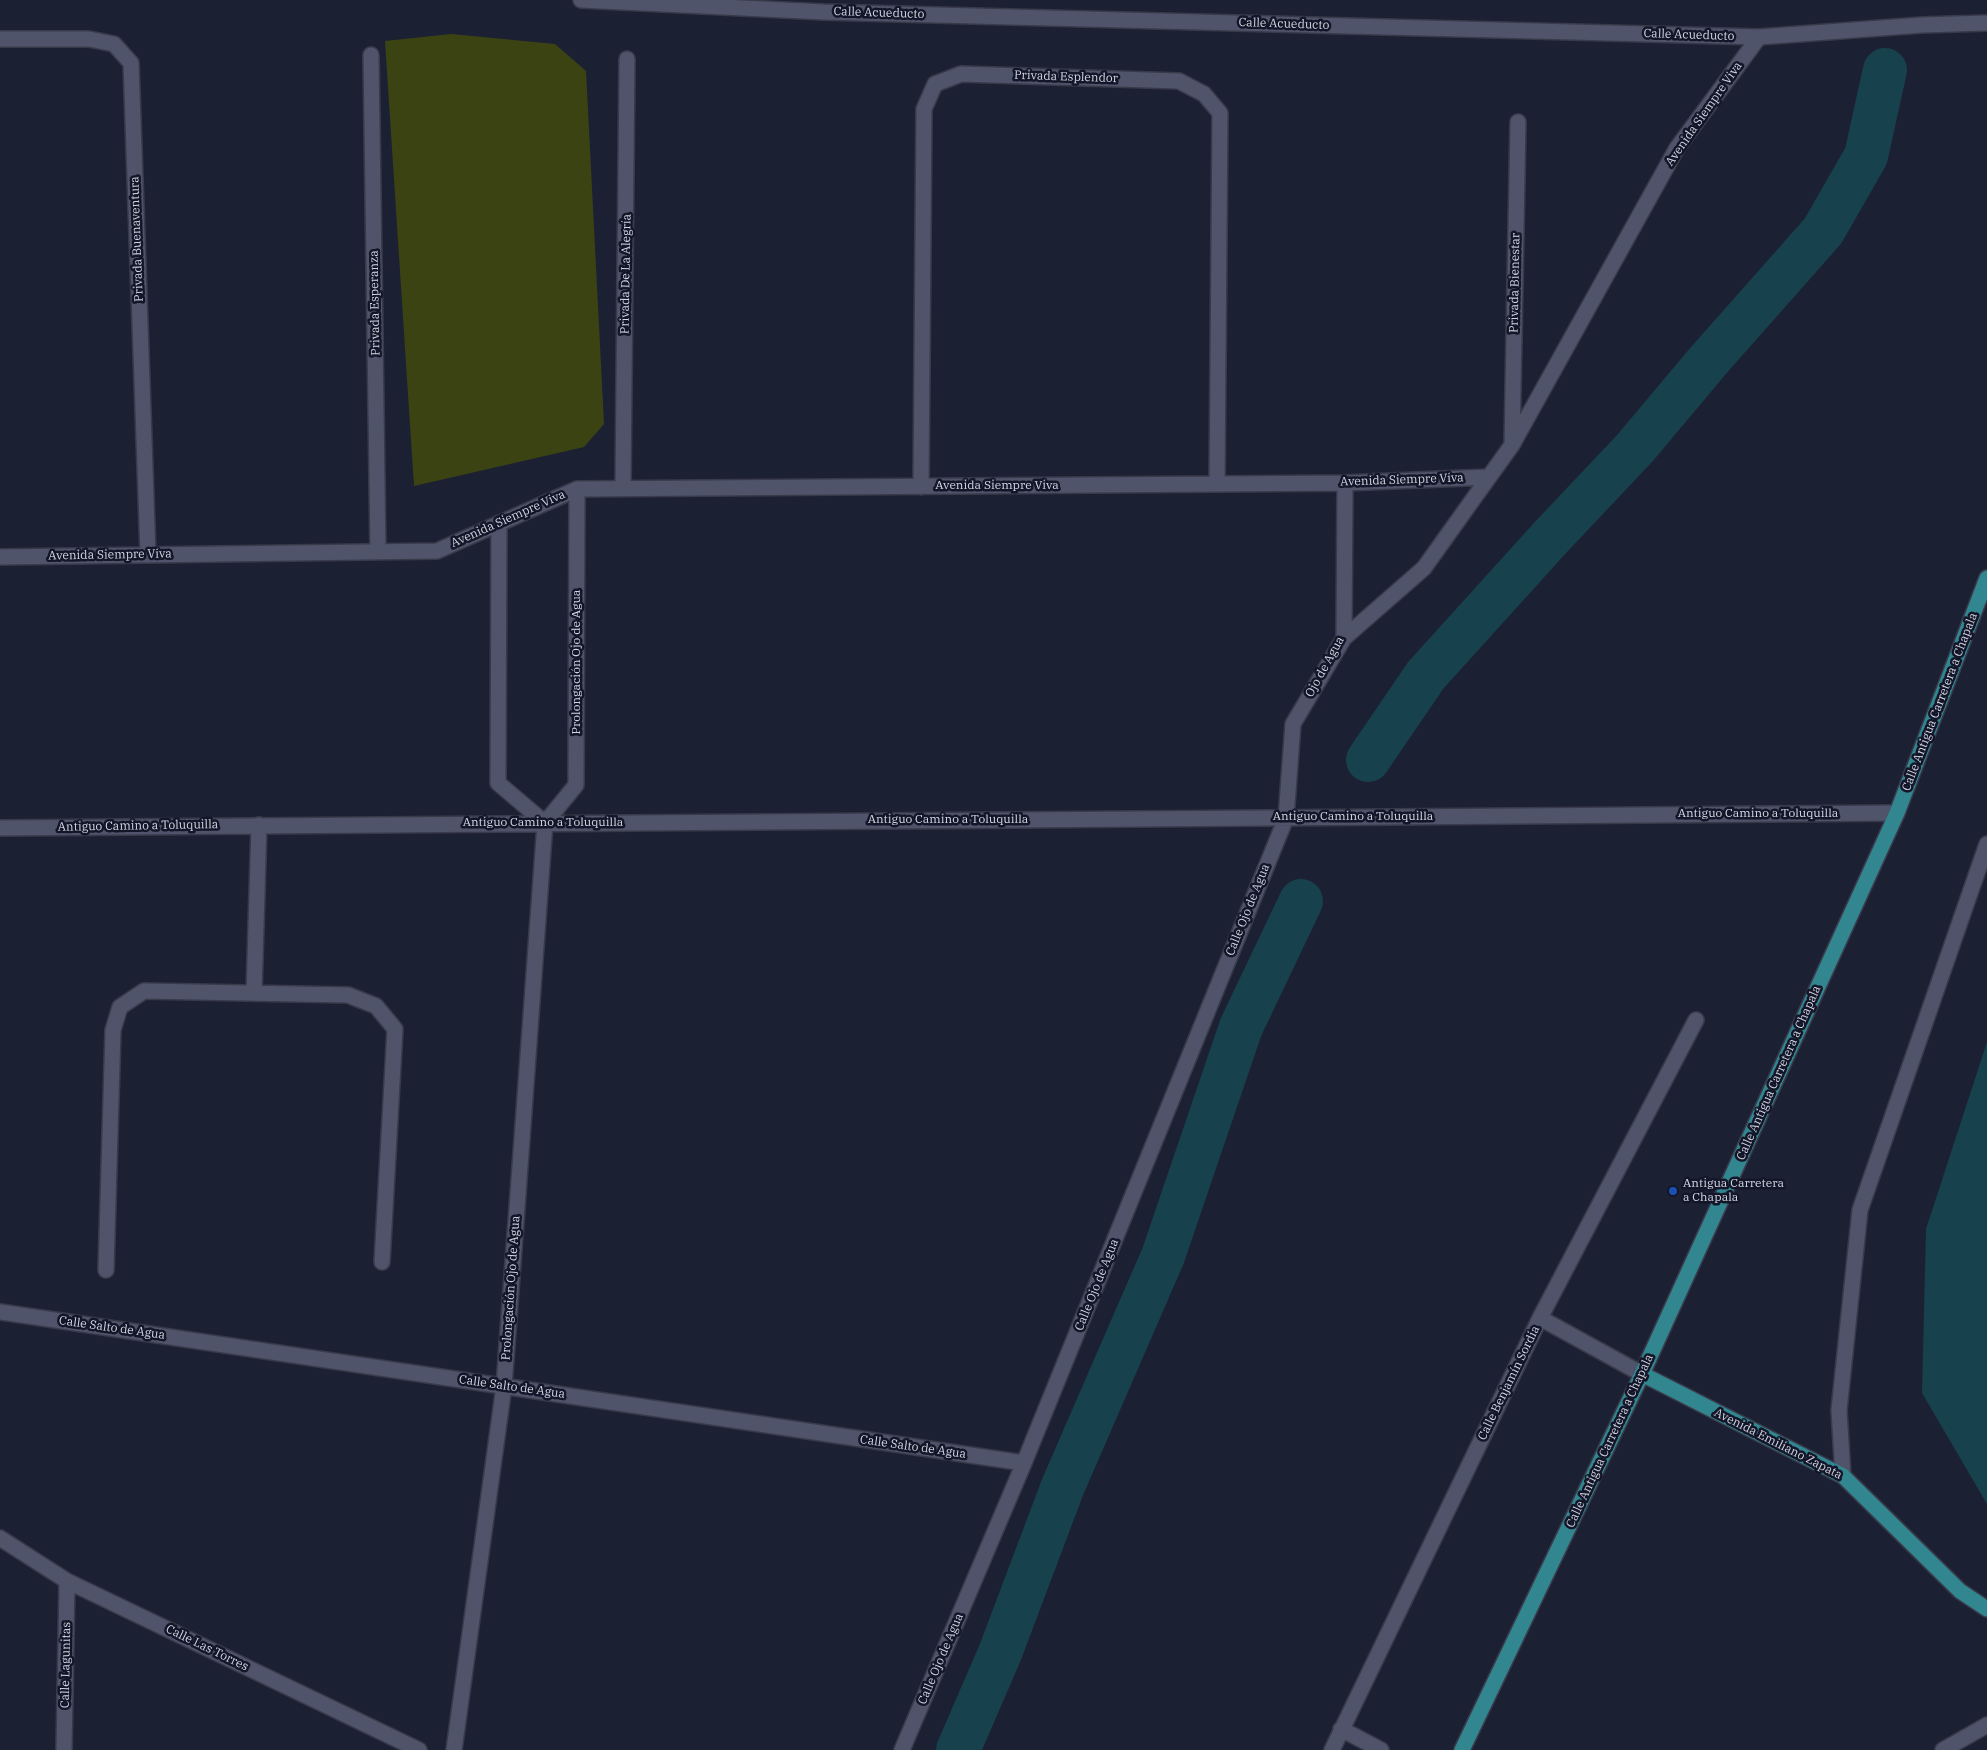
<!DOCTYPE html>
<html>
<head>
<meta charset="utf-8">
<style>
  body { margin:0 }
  canvas { display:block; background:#1c2033 }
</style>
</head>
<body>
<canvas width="1987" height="1750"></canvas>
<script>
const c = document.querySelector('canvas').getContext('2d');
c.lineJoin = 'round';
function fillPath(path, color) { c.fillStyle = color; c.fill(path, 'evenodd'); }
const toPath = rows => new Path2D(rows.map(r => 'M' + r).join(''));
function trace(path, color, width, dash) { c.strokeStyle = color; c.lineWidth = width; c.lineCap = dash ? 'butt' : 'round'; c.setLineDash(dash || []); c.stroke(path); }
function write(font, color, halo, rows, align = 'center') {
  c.font = font + ' "IBM Plex Serif",serif'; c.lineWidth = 5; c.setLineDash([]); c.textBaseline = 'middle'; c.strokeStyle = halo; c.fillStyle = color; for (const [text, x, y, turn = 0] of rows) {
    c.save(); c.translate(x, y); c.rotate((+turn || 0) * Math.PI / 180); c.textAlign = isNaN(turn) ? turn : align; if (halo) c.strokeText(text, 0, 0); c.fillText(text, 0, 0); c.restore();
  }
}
const green = toPath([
  [451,34,555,44,586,71,604,424,584,447,414,486,385,41]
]);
const water = toPath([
  [1987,1042,1987,1504,1922,1393,1926,1229]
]);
const canal = toPath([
  [1368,760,1426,675,1550,538,1635,448,1708,361,1823,231,1866,156,1885,70],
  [958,1750,1000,1653,1063,1486,1163,1256,1241,1027,1301,901]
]);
const minor = toPath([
  [581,0,824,12,1759,37,1922,25,1987,23],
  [0,39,89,39,114,44,131,63,148,555],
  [371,55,378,551],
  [1512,444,1518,122],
  [921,487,924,109,935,84,961,74,1179,81,1204,94,1220,113,1217,484],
  [623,489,627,59],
  [499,523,498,783,545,823],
  [0,557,437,551,577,489,1345,483,1489,477,1512,445,1677,148,1759,37],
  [1344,638,1424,568,1489,477],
  [0,828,1897,813],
  [254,993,259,825],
  [106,1270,113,1030,120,1007,144,991,348,995,376,1006,395,1029,382,1262],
  [0,1312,1024,1463],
  [1540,1318,1642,1374],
  [1843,1476,1839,1410,1860,1210,1987,844],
  [0,1538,67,1581,419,1750],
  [1341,1729,1381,1750],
  [64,1750,67,1581],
  [454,1750,504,1386,545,823,576,785,577,489],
  [902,1750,1024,1463,1286,818,1293,724,1344,638,1345,483],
  [1332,1750,1540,1318,1696,1020],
  [1943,1750,1987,1725]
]);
const major = toPath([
  [1642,1374,1843,1476,1960,1591,1987,1609],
  [1462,1750,1642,1374,1897,813,1987,578]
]);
const markers = [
  [1673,1191,5,"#1a4fb4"]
];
const streetNames = [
  ["Calle Acueducto",879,13,2],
  ["Calle Acueducto",1284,24,2],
  ["Calle Acueducto",1689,35,2],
  ["Privada Esplendor",1066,77,2],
  ["Avenida Siempre Viva",1704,114,-55],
  ["Privada Buenaventura",137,239,-92],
  ["Privada De La Alegría",626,274,-89],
  ["Privada Bienestar",1515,283,-89],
  ["Privada Esperanza",375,303,-91],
  ["Avenida Siempre Viva",1402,480,-2],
  ["Avenida Siempre Viva",997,486],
  ["Avenida Siempre Viva",508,519,-24],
  ["Avenida Siempre Viva",110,555,-1],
  ["Prolongación Ojo de Agua",577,662,-90],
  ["Ojo de Agua",1325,667,-61],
  ["Calle Antigua Carretera a Chapala",1940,702,-69],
  ["Antiguo Camino a Toluquilla",1758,814],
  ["Antiguo Camino a Toluquilla",1353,817],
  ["Antiguo Camino a Toluquilla",948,820],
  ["Antiguo Camino a Toluquilla",543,823],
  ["Antiguo Camino a Toluquilla",138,826,-1],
  ["Calle Ojo de Agua",1248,910,-68],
  ["Calle Antigua Carretera a Chapala",1779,1073,-66],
  ["Calle Ojo de Agua",1097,1285,-68],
  ["Prolongación Ojo de Agua",511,1288,-86],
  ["Calle Salto de Agua",112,1328,8],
  ["Calle Benjamín Sordia",1509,1383,-64],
  ["Calle Salto de Agua",512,1387,8],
  ["Calle Antigua Carretera a Chapala",1610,1441,-65],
  ["Avenida Emiliano Zapata",1778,1444,27],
  ["Calle Salto de Agua",913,1447,8],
  ["Calle Las Torres",207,1648,26],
  ["Calle Ojo de Agua",941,1659,-67],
  ["Calle Lagunitas",66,1665,-89]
];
const poiNames = [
  ["Antigua Carretera",1683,1184],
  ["a Chapala",1683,1198]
];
fillPath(green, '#3b4313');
fillPath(water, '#17414d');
trace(canal, '#17414d', 44);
trace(minor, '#383a4a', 18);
trace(major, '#383a4a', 18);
trace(minor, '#4f546a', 15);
trace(major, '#328690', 15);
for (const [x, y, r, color] of markers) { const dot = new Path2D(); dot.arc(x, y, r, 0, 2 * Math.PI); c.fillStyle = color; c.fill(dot); trace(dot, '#131628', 2); }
write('12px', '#d2d5e2', '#131628', streetNames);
write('12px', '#d2d5e2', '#131628', poiNames, 'left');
</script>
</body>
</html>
